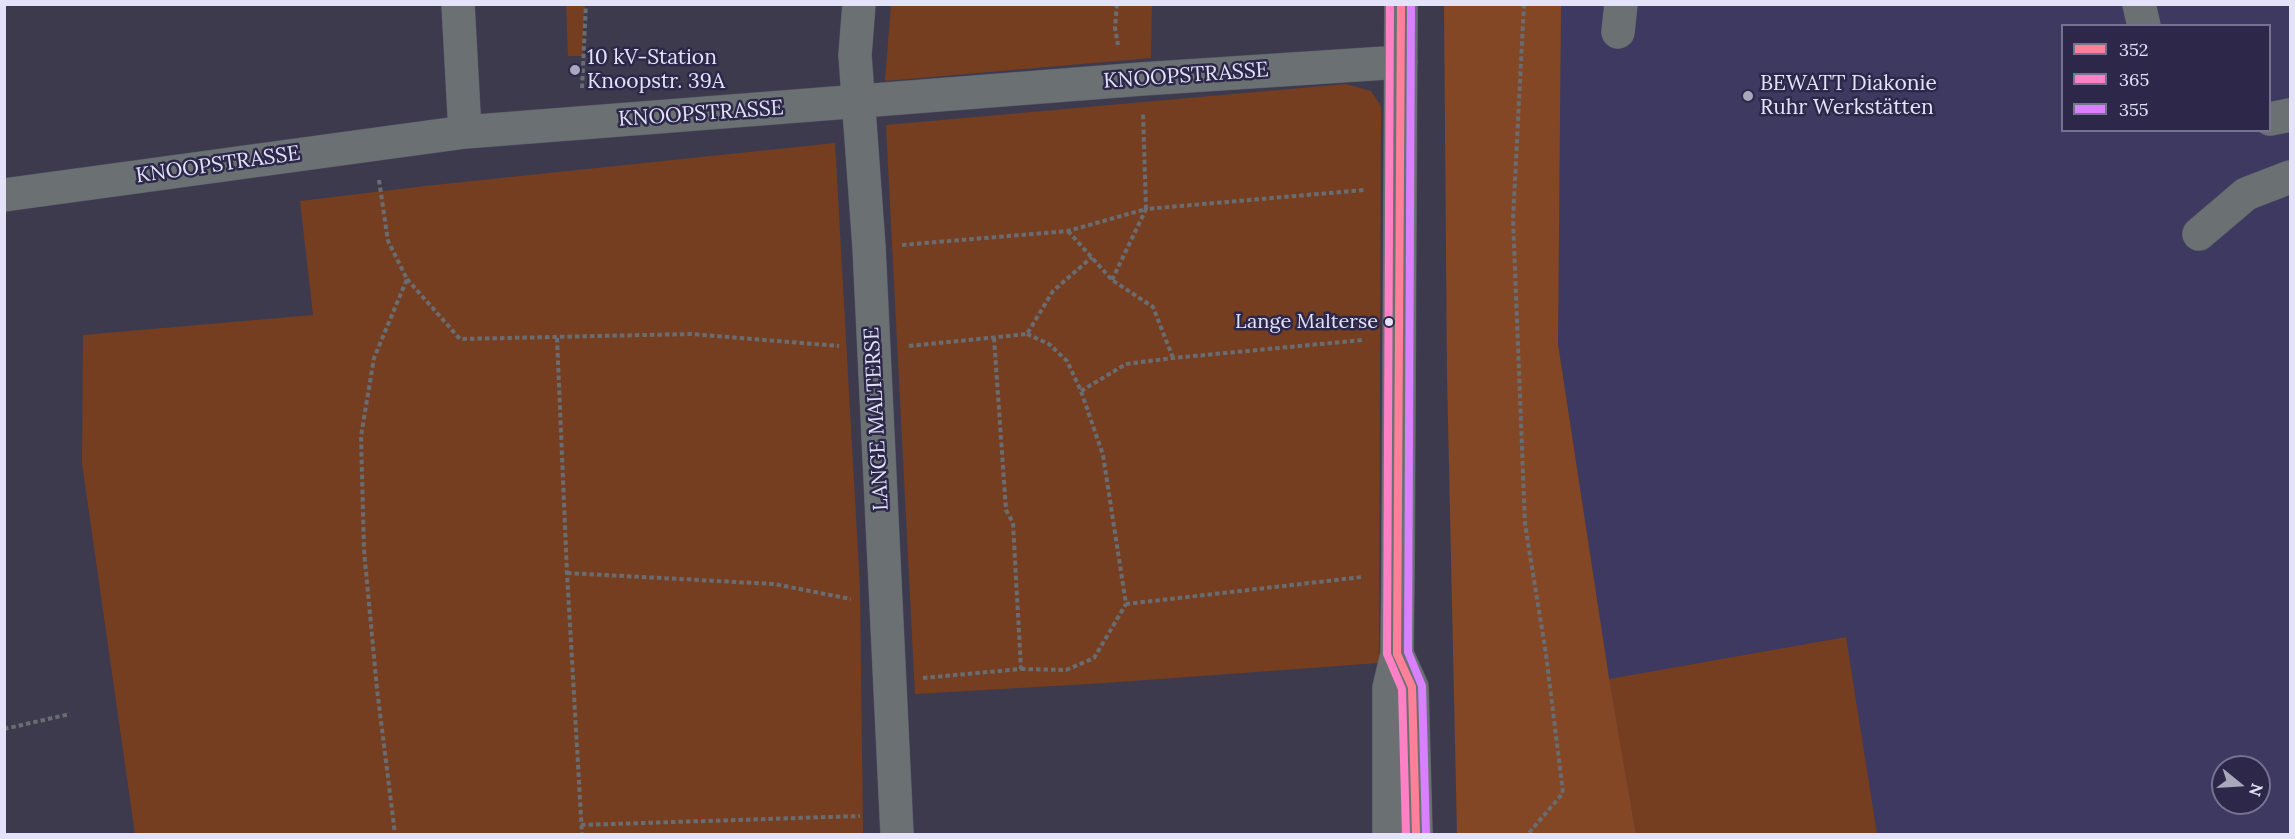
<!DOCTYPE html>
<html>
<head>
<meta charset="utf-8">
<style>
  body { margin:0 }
  #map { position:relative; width:2295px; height:839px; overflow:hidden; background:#3d3a4e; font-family:Lora,serif }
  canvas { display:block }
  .frame { position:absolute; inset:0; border:6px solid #e3e2f8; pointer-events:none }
  .legend { position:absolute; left:2061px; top:24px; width:210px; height:108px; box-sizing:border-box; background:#2d284a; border:2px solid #767290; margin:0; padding:8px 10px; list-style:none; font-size:18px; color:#e3e2f8 }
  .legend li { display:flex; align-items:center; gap:12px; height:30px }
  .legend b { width:30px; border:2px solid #767290 }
  .north { position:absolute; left:2211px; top:755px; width:60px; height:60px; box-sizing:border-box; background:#2d284a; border:2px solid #767290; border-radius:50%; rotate:108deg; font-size:16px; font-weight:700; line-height:24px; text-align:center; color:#e3e2f8 }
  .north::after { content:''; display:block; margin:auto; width:21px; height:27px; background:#a9a7bc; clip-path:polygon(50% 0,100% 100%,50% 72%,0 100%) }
</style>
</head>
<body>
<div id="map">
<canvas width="2295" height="839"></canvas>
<div class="frame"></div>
<ul class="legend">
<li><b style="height:8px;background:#ff8098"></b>352</li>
<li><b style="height:8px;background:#ff80c5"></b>365</li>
<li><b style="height:8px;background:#d880ff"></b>355</li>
</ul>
<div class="north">N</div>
</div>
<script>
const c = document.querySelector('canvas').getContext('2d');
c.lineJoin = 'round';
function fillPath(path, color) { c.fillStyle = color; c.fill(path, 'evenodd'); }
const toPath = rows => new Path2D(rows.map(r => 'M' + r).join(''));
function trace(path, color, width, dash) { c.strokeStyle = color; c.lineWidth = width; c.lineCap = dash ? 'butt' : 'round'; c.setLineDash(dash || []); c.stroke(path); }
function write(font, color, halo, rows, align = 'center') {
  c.font = font + ' Lora,serif'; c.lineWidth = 5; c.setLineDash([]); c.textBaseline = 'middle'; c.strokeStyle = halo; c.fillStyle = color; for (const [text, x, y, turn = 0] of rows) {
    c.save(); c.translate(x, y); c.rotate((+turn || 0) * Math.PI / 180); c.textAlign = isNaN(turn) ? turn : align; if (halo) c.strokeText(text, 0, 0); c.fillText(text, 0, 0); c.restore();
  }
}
const built = toPath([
  [1561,5,2290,5,2290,834,1877,834,1846,637,1609,679,1558,344],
  [2062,26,2270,26,2270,130,2062,130],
  [2223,767,2259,767,2259,803,2223,803]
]);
const green = toPath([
  [566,5,585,5,582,56,568,56],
  [891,5,1152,5,1151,58,885,81],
  [1346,84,1371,91,1381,106,1379,663,1105,683,915,694,886,125],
  [835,143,860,589,863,834,135,834,82,463,83,335,313,315,300,201,425,186],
  [1846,637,1877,834,1636,834,1609,679]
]);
const forest = toPath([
  [1444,5,1561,5,1558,344,1609,678,1636,834,1457,834,1447,375]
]);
const path = toPath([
  [1117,4,1115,28,1118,45],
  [1524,4,1513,219,1525,524,1546,654,1563,793,1528,834],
  [582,88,586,4],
  [379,180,388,241,407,279,374,358,361,436,364,550,377,689,395,834],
  [1068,231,1112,280,1153,307,1173,358],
  [902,245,1068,231,1146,209,1143,113],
  [407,279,460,339,691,334,839,346],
  [1112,280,1146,209,1364,190],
  [1027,334,1049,344,1067,361,1081,391,1103,455,1126,604,1362,577],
  [557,338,567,573,582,834],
  [909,346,1027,334,1053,291,1092,257],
  [1081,391,1126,364,1173,358,1363,340],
  [567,573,774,584,851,599],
  [1021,669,1066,670,1094,658,1126,604],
  [923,678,1021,669,1013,523,1006,510,994,338],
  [4,729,70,714],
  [581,825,860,816]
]);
const minor = toPath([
  [458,4,465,132],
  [859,4,855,55,869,247,897,834],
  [2139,4,2144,26],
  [1618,32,1621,4],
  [2270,119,2290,115],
  [4,195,465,132,1142,79,1401,62],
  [2199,234,2246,194,2290,177],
  [1397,654,1412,687,1416,834],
  [1389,834,1389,688,1397,654,1398,573,1401,4]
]);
const bus1 = toPath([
  [1401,4,1397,654,1412,687,1416,834]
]);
const bus2 = toPath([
  [1390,4,1387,654,1402,689,1406,834]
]);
const bus3 = toPath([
  [1411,4,1408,652,1422,686,1426,834]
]);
const markers = [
  [575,70,6,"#a9a7bc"],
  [1748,96,6,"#a9a7bc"],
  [1389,322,5,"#e3e2f8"]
];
const busNames = [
  ["Lange Malterse",1378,322]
];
const poiNames = [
  ["10 kV-Station",587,58],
  ["Knoopstr. 39A",587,82],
  ["BEWATT Diakonie",1760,84],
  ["Ruhr Werkstätten",1760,108]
];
const streetNames = [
  ["KNOOPSTRASSE",1186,76,-4],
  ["KNOOPSTRASSE",701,114,-4],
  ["KNOOPSTRASSE",218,165,-8],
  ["LANGE MALTERSE",877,419,-93]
];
fillPath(built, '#3e3960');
fillPath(green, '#763e20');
fillPath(forest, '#834726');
trace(minor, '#585768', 34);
trace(path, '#696c71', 4, [4.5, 3]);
trace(minor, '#6b7173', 33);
trace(bus1, '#ff8098', 8);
trace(bus2, '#ff80c5', 8);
trace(bus3, '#d880ff', 8);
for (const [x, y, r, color] of markers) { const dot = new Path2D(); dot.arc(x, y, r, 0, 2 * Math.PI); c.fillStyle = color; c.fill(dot); trace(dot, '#2d284a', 2); }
write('20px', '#e3e2f8', '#2d284a', busNames, 'right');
write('21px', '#e3e2f8', '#2d284a', poiNames, 'left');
write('21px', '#e3e2f8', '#2d284a', streetNames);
</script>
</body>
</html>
